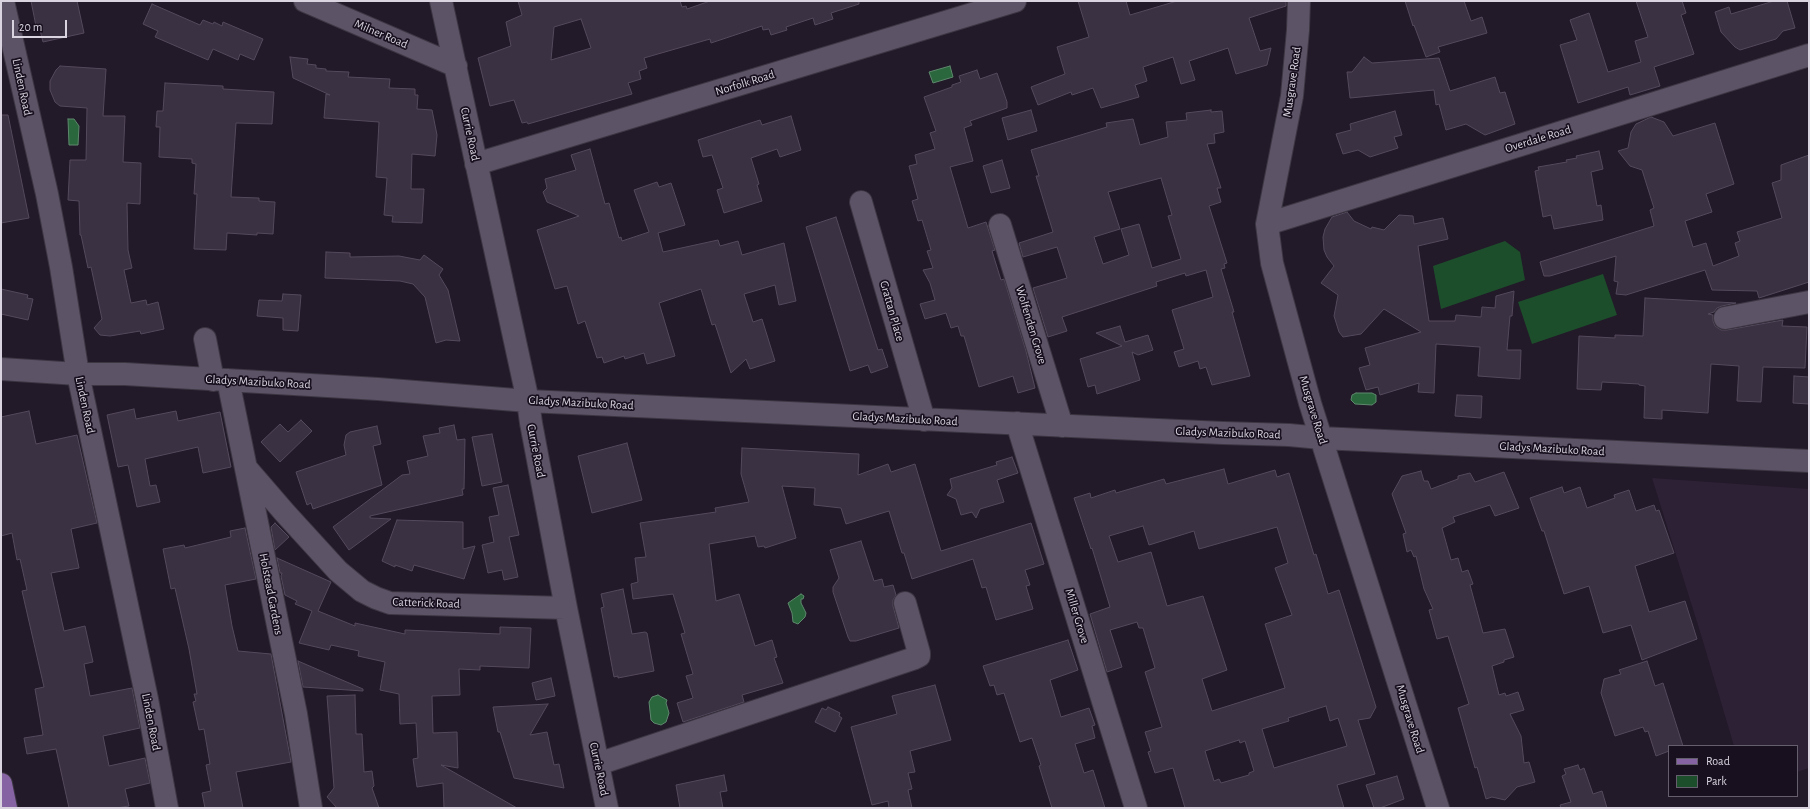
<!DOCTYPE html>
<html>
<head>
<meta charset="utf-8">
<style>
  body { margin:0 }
  #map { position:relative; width:1810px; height:809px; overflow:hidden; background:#221929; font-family:"Alegreya Sans",sans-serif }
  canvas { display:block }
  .frame { position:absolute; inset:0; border:2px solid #d9d4df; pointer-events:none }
  .legend { position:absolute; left:1668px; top:745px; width:130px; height:52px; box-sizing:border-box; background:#18101f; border:1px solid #655e6c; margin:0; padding:5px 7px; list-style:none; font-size:12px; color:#d9d4df }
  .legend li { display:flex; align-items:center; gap:8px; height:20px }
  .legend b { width:20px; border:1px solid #655e6c }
  .scale { position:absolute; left:12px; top:20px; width:55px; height:18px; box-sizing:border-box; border:2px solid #d9d4df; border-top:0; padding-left:5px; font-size:12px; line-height:14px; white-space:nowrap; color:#d9d4df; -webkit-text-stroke:3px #18101f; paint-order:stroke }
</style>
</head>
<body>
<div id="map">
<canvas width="1810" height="809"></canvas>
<div class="frame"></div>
<ul class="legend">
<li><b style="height:5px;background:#8663a2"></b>Road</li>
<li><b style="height:11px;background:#1d4e2b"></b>Park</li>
</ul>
<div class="scale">20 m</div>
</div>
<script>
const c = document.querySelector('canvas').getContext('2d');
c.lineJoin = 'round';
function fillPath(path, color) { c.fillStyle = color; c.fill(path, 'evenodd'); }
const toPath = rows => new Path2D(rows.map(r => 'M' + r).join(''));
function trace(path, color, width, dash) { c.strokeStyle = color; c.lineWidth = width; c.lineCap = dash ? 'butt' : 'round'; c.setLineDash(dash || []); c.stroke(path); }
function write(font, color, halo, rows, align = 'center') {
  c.font = font + ' "Alegreya Sans",sans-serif'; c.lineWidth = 3.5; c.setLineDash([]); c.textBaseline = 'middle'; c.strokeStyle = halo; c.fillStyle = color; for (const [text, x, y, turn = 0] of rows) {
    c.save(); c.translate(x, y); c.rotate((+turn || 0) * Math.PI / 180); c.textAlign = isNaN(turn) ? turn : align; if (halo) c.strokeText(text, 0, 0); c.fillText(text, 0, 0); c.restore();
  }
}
const built = toPath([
  [1652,478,1809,489,1809,768,1797,772,1797,746,1734,746,1702,638]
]);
const green = toPath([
  [1505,241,1520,252,1525,280,1441,309,1433,266],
  [1603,274,1617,315,1532,344,1518,302]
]);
const water = toPath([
  [950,66,953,77,933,83,929,72,950,66],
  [68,119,74,119,79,126,78,145,69,145,68,119],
  [1356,393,1372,393,1376,395,1376,402,1372,405,1355,404,1351,400,1352,395,1356,393],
  [801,594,804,596,803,599,801,599,801,603,806,613,805,617,798,624,793,622,792,613,788,603,801,594],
  [658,695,667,700,666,703,669,713,666,722,661,725,654,723,651,720,649,702,652,697,658,695]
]);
const building = toPath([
  [31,1,77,1,84,33,43,42,40,30,37,31,31,1],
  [518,1,680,1,682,7,686,6,687,9,710,1,859,1,859,4,831,13,833,19,815,25,813,18,786,27,787,30,771,35,769,29,763,30,762,26,711,43,710,39,644,58,647,68,639,71,641,79,628,83,632,94,528,124,527,122,522,123,514,100,490,106,478,58,511,46,506,22,522,15,518,1],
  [581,19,591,48,551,60,554,27,581,19],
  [1078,1,1126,1,1130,15,1177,1,1286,1,1286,6,1249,18,1260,51,1271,48,1267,65,1236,74,1228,48,1189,61,1195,80,1181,84,1173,57,1143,67,1147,81,1135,85,1139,97,1101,108,1093,88,1072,95,1071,92,1038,105,1031,87,1065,74,1057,47,1089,37,1078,1],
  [1405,1,1464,1,1471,21,1482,17,1487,33,1438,47,1440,52,1426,57,1414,25,1413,26,1405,1],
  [1636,1,1682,1,1686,13,1681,15,1694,54,1654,67,1660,86,1630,95,1628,87,1578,103,1560,45,1577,40,1570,20,1589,13,1608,72,1641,62,1635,41,1648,37,1636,1],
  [1774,1,1787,1,1795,28,1783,31,1776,39,1740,50,1735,47,1721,32,1715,12,1729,7,1731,14,1774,1],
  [152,4,200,25,203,20,213,24,214,22,222,26,223,22,263,39,254,60,240,54,238,60,213,49,208,60,155,37,158,31,143,24,152,4],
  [290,57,308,59,307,64,316,65,316,68,326,69,326,71,349,72,348,77,390,79,389,88,415,89,415,95,418,95,417,109,432,110,437,135,435,156,412,154,411,189,424,189,422,223,392,222,393,216,384,215,387,178,376,177,379,122,324,118,326,94,330,95,293,78,290,57],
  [1364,57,1372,63,1439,58,1450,91,1495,77,1500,93,1505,92,1515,124,1485,135,1466,124,1446,130,1439,104,1436,105,1434,90,1350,98,1347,72,1352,72,1364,57],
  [60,66,106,69,103,116,125,116,123,162,141,163,140,204,127,203,128,250,132,268,124,270,131,303,146,300,147,305,158,302,164,329,141,334,140,331,110,336,100,335,94,328,102,319,91,267,88,268,81,235,80,235,79,201,68,200,70,160,86,160,87,108,60,106,55,102,50,90,50,81,56,70,60,66],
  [977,70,980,79,997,73,1007,102,1007,108,970,121,972,125,964,128,973,161,950,167,968,228,986,222,995,250,992,251,1001,280,1004,279,1026,351,1035,388,1018,393,1013,376,979,387,964,336,961,336,958,326,951,328,946,313,925,319,920,304,935,300,930,283,923,270,933,268,927,251,931,250,922,220,918,221,912,201,918,199,909,166,917,164,915,155,935,149,930,133,936,131,924,97,952,87,952,85,961,82,959,76,977,70],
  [165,83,223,86,223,89,274,92,272,124,236,123,231,197,259,198,259,201,275,202,273,234,257,233,257,235,227,233,226,250,194,249,197,194,194,194,196,164,192,163,192,159,159,157,160,127,156,127,157,111,163,111,165,83],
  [1031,110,1037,131,1008,140,1002,118,1031,110],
  [1211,110,1211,112,1222,111,1224,132,1214,134,1215,143,1207,144,1221,188,1217,188,1221,202,1209,206,1227,263,1224,264,1225,268,1221,269,1234,312,1232,312,1250,376,1212,385,1206,367,1200,369,1198,361,1179,367,1174,352,1184,349,1172,310,1213,297,1206,270,1186,276,1185,273,1156,282,1157,286,1062,317,1067,331,1048,337,1033,288,1067,278,1057,247,1023,257,1019,243,1053,232,1036,176,1039,176,1031,150,1107,127,1106,123,1133,119,1140,145,1168,137,1166,122,1187,120,1186,113,1211,110],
  [1161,178,1172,215,1168,216,1181,259,1152,268,1139,224,1121,229,1129,255,1103,264,1094,237,1120,229,1108,192,1161,178],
  [1395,111,1402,135,1394,137,1398,148,1370,157,1358,150,1343,154,1336,134,1351,130,1350,124,1395,111],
  [1,115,8,115,29,218,1,223,1,115],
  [791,116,801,150,780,157,777,149,751,158,759,184,757,185,762,201,724,213,717,190,723,188,712,155,703,157,698,140,760,120,762,125,791,116],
  [1651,117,1664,122,1673,136,1715,123,1734,184,1706,194,1712,212,1685,221,1693,247,1706,243,1713,266,1739,256,1735,243,1740,241,1737,232,1782,218,1772,183,1781,180,1781,165,1809,155,1809,282,1759,298,1757,291,1712,290,1705,270,1626,295,1616,294,1618,282,1614,281,1616,256,1550,276,1544,276,1540,262,1654,226,1650,210,1654,208,1642,170,1630,166,1618,151,1628,148,1631,132,1636,124,1651,117],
  [590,149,605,204,609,203,619,238,621,237,622,241,649,232,634,190,657,182,659,187,671,183,685,225,658,233,663,252,718,240,720,246,738,241,742,255,784,243,796,301,779,305,775,285,744,294,753,322,762,319,775,361,750,369,746,359,731,373,715,324,712,325,701,289,659,303,675,356,647,364,644,353,625,359,624,356,604,363,602,357,597,358,585,321,578,324,567,286,555,289,537,230,579,216,547,202,543,192,547,188,545,179,576,170,571,155,590,149],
  [1599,151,1603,169,1591,172,1597,206,1601,205,1603,220,1554,229,1551,215,1543,217,1535,171,1539,170,1538,167,1567,162,1566,160,1577,158,1576,156,1599,151],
  [1002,160,1010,188,991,193,983,166,1002,160],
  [1347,212,1354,221,1371,229,1372,227,1384,230,1399,215,1413,216,1414,224,1443,218,1448,239,1418,246,1429,321,1455,321,1456,315,1481,317,1482,307,1495,308,1496,296,1514,291,1512,316,1510,316,1507,350,1521,350,1520,379,1478,376,1480,347,1436,344,1434,393,1418,392,1419,383,1380,395,1378,387,1366,390,1359,368,1370,365,1365,348,1421,332,1384,309,1361,334,1343,337,1339,332,1334,316,1338,295,1321,283,1334,266,1327,257,1324,250,1323,237,1325,229,1332,217,1347,212],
  [836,217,878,350,882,349,888,367,871,373,868,365,850,371,806,227,836,217],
  [326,252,350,253,350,257,399,256,420,260,424,255,443,269,439,275,448,290,460,341,446,340,436,343,425,297,413,284,400,281,325,278,326,252],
  [1,289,28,295,27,298,33,299,28,320,1,314,1,289],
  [283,294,301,295,298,331,283,330,283,318,257,316,259,300,282,301,283,294],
  [1645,298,1736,303,1722,306,1717,308,1714,312,1708,314,1713,315,1713,321,1715,326,1721,330,1727,330,1783,320,1782,326,1807,327,1805,368,1763,367,1761,402,1737,401,1739,366,1711,364,1708,413,1662,410,1662,419,1644,418,1645,386,1639,385,1639,384,1602,382,1601,390,1577,389,1579,336,1615,338,1615,335,1643,336,1645,298],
  [1120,326,1125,342,1148,335,1153,350,1138,355,1132,352,1140,380,1097,394,1095,385,1088,387,1080,359,1122,346,1096,333,1120,326],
  [1794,376,1809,377,1809,404,1793,403,1794,376],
  [1457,395,1482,396,1481,418,1455,416,1457,395],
  [134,409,136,419,176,411,178,421,220,412,231,467,203,473,198,447,145,459,150,486,156,485,160,502,137,507,128,465,118,467,107,415,134,409],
  [29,411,36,444,77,435,97,523,71,529,79,568,51,573,64,631,85,626,93,662,84,664,90,696,132,688,140,728,103,736,109,766,145,758,150,783,125,789,129,806,116,808,69,808,56,749,27,754,24,738,43,735,35,689,44,687,22,591,27,590,20,559,17,560,12,533,1,536,1,417,29,411],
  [301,420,312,431,280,462,261,442,280,424,288,432,301,420],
  [454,425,457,440,465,439,464,489,462,489,463,495,370,516,370,518,391,519,349,550,333,527,402,475,410,474,407,461,428,456,423,436,440,433,439,428,454,425],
  [377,426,381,444,373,446,382,485,313,509,311,503,307,505,296,472,346,455,344,445,346,435,350,432,377,426],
  [492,434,502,482,482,486,472,437,492,434],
  [627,443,642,500,592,513,578,456,627,443],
  [742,448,859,454,858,475,888,464,891,472,915,464,941,551,1031,523,1044,564,1025,570,1030,585,1026,586,1033,609,996,620,986,587,982,588,973,559,912,579,904,553,902,553,889,511,846,524,841,508,814,505,815,488,782,486,796,538,765,548,764,546,758,547,755,536,709,544,716,601,739,594,755,646,772,640,777,657,774,658,783,683,742,695,744,702,683,722,677,703,693,698,686,676,693,674,681,634,685,633,673,594,633,599,631,584,638,582,635,558,646,557,640,523,716,512,715,508,749,502,741,474,742,448],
  [1012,457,1018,473,997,480,1004,502,980,509,976,518,972,512,961,515,956,499,947,495,952,488,950,479,997,465,996,462,1012,457],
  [1224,469,1228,484,1275,470,1277,477,1289,473,1314,555,1316,554,1328,594,1339,590,1376,707,1370,718,1358,720,1375,774,1337,785,1344,808,1185,808,1173,768,1155,773,1148,752,1151,751,1145,732,1162,727,1145,672,1155,668,1143,628,1139,628,1137,622,1110,630,1122,667,1107,672,1090,614,1110,607,1092,548,1091,549,1074,498,1090,493,1091,498,1115,490,1116,493,1164,479,1166,484,1224,469],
  [1143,526,1149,545,1194,531,1199,549,1277,527,1288,563,1275,568,1292,615,1265,624,1285,688,1212,711,1202,679,1227,670,1203,596,1167,606,1151,552,1118,562,1109,536,1143,526],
  [1326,706,1330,721,1338,718,1347,746,1274,768,1262,729,1289,721,1288,718,1326,706],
  [1239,740,1240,743,1245,741,1254,771,1249,773,1249,775,1221,783,1219,779,1214,781,1205,751,1239,740],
  [1421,471,1424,481,1428,481,1431,489,1458,479,1458,476,1470,473,1475,482,1504,472,1519,508,1495,516,1490,505,1453,517,1455,522,1442,528,1451,560,1458,558,1462,572,1468,570,1473,584,1470,585,1483,633,1505,629,1514,657,1504,660,1504,662,1492,666,1499,695,1505,693,1506,696,1518,692,1524,710,1510,714,1521,736,1524,763,1529,762,1535,782,1517,787,1505,800,1492,797,1486,799,1477,767,1475,768,1458,708,1469,704,1448,636,1437,639,1429,610,1433,609,1424,589,1416,556,1414,557,1411,550,1407,552,1403,534,1406,533,1392,494,1402,476,1421,471],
  [508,485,519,535,509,537,518,577,504,580,502,570,488,573,482,545,494,542,489,517,499,515,493,488,508,485],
  [1562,487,1564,493,1580,487,1587,508,1615,498,1614,495,1629,490,1636,511,1654,505,1656,511,1659,510,1674,553,1635,566,1649,612,1685,601,1697,639,1642,660,1631,625,1603,633,1589,586,1564,594,1544,531,1542,531,1530,498,1562,487],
  [397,520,463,522,463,549,475,546,464,579,414,565,412,571,395,565,395,567,382,561,397,520],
  [275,523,289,537,275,550,271,527,275,523],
  [245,528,256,579,225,585,232,626,238,651,271,654,291,762,236,772,243,808,205,808,202,793,211,791,206,765,210,764,204,729,199,730,193,702,196,701,194,694,197,694,189,649,175,588,171,589,163,549,184,545,185,548,231,537,230,531,245,528],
  [861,541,874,581,882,579,884,587,893,585,896,595,893,600,893,606,899,628,856,641,850,641,848,637,833,592,833,587,839,578,830,550,861,541],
  [277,558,331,582,318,611,355,626,355,623,405,634,405,630,500,634,500,627,531,628,529,668,480,666,480,670,459,669,460,695,432,696,433,733,457,732,458,768,441,765,517,808,444,808,443,783,417,787,413,759,418,758,416,723,400,724,399,694,380,690,385,662,358,656,359,651,331,645,329,650,299,643,312,611,295,604,297,601,285,595,281,576,282,573,280,573,277,558],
  [623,589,632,634,645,632,647,633,654,671,618,678,618,676,614,677,601,608,604,607,601,594,623,589],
  [1068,640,1078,670,1050,680,1061,717,1089,708,1095,725,1092,726,1095,738,1075,744,1084,773,1093,770,1105,808,1052,808,1039,766,1041,765,1032,738,1020,742,1004,693,997,695,994,685,990,686,983,666,1068,640],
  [298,661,363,689,363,691,303,687,298,661],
  [1647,661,1655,686,1663,683,1683,746,1669,746,1669,751,1656,756,1648,731,1645,732,1643,727,1615,736,1601,693,1604,679,1621,674,1619,670,1647,661],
  [551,678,555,696,536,700,532,683,551,678],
  [935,685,951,740,910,751,915,772,908,773,912,789,908,790,912,808,889,808,888,801,872,805,851,727,897,714,892,696,935,685],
  [355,695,356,734,362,734,364,772,372,771,374,786,372,788,379,808,337,808,327,797,334,788,327,696,355,695],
  [548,704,530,735,547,732,554,765,559,764,564,788,514,778,500,732,498,732,493,707,548,704],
  [828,707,840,713,839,716,842,718,835,732,815,722,822,708,826,710,828,707],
  [1578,765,1580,770,1584,768,1593,794,1602,791,1607,808,1561,808,1560,805,1571,802,1562,776,1566,774,1564,769,1578,765],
  [724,775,727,791,720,792,723,808,680,808,676,785,724,775],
  [1397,776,1404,799,1380,808,1374,808,1366,785,1397,776]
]);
const minor = toPath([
  [3,1,47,194,61,267,78,374,147,699,167,808],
  [305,1,456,66],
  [441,1,528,401,531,423,566,608,607,808],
  [1299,1,1298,30,1292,96,1267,224,1272,263,1310,403,1438,808],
  [476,164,1015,1],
  [861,202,924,420],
  [1267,224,1809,55],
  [1000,225,1062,426],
  [1725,318,1809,302],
  [205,339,213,380],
  [1,369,78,374,125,374,378,389,528,401,1223,433,1289,435,1321,438,1809,461],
  [228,380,296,714,311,808],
  [1017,423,1136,808],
  [247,469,285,513,338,571,362,591,376,598,390,603,566,608],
  [598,764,915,658,919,656,919,653,905,603]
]);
const major = toPath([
  [1,784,6,808]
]);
const streetNames = [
  ["Milner Road",381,34,23],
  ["Musgrave Road",1292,82,-82],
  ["Norfolk Road",745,83,-17],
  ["Linden Road",22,87,78],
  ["Currie Road",470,134,78],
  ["Overdale Road",1538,139,-17],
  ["Grattan Place",892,311,74],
  ["Wolfenden Grove",1031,325,73],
  ["Gladys Mazibuko Road",258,382,3],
  ["Gladys Mazibuko Road",581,403,3],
  ["Linden Road",85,405,78],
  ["Musgrave Road",1313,410,73],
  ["Gladys Mazibuko Road",905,419,3],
  ["Gladys Mazibuko Road",1228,433,2],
  ["Gladys Mazibuko Road",1552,449,3],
  ["Currie Road",536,451,79],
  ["Holstead Gardens",271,594,79],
  ["Catterick Road",426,603,2],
  ["Miller Grove",1077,616,73],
  ["Musgrave Road",1410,719,73],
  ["Linden Road",151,722,79],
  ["Currie Road",599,769,78]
];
fillPath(built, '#2d2136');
fillPath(green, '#1d4e2b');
fillPath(water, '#2a673c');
trace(water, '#5e886d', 1);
fillPath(building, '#3a3142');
trace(building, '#544a5d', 1);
trace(minor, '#3c3642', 24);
trace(major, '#3c3642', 24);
trace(minor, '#5d5367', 22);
trace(major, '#8663a2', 22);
write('12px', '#d9d4df', '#18101f', streetNames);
</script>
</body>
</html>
